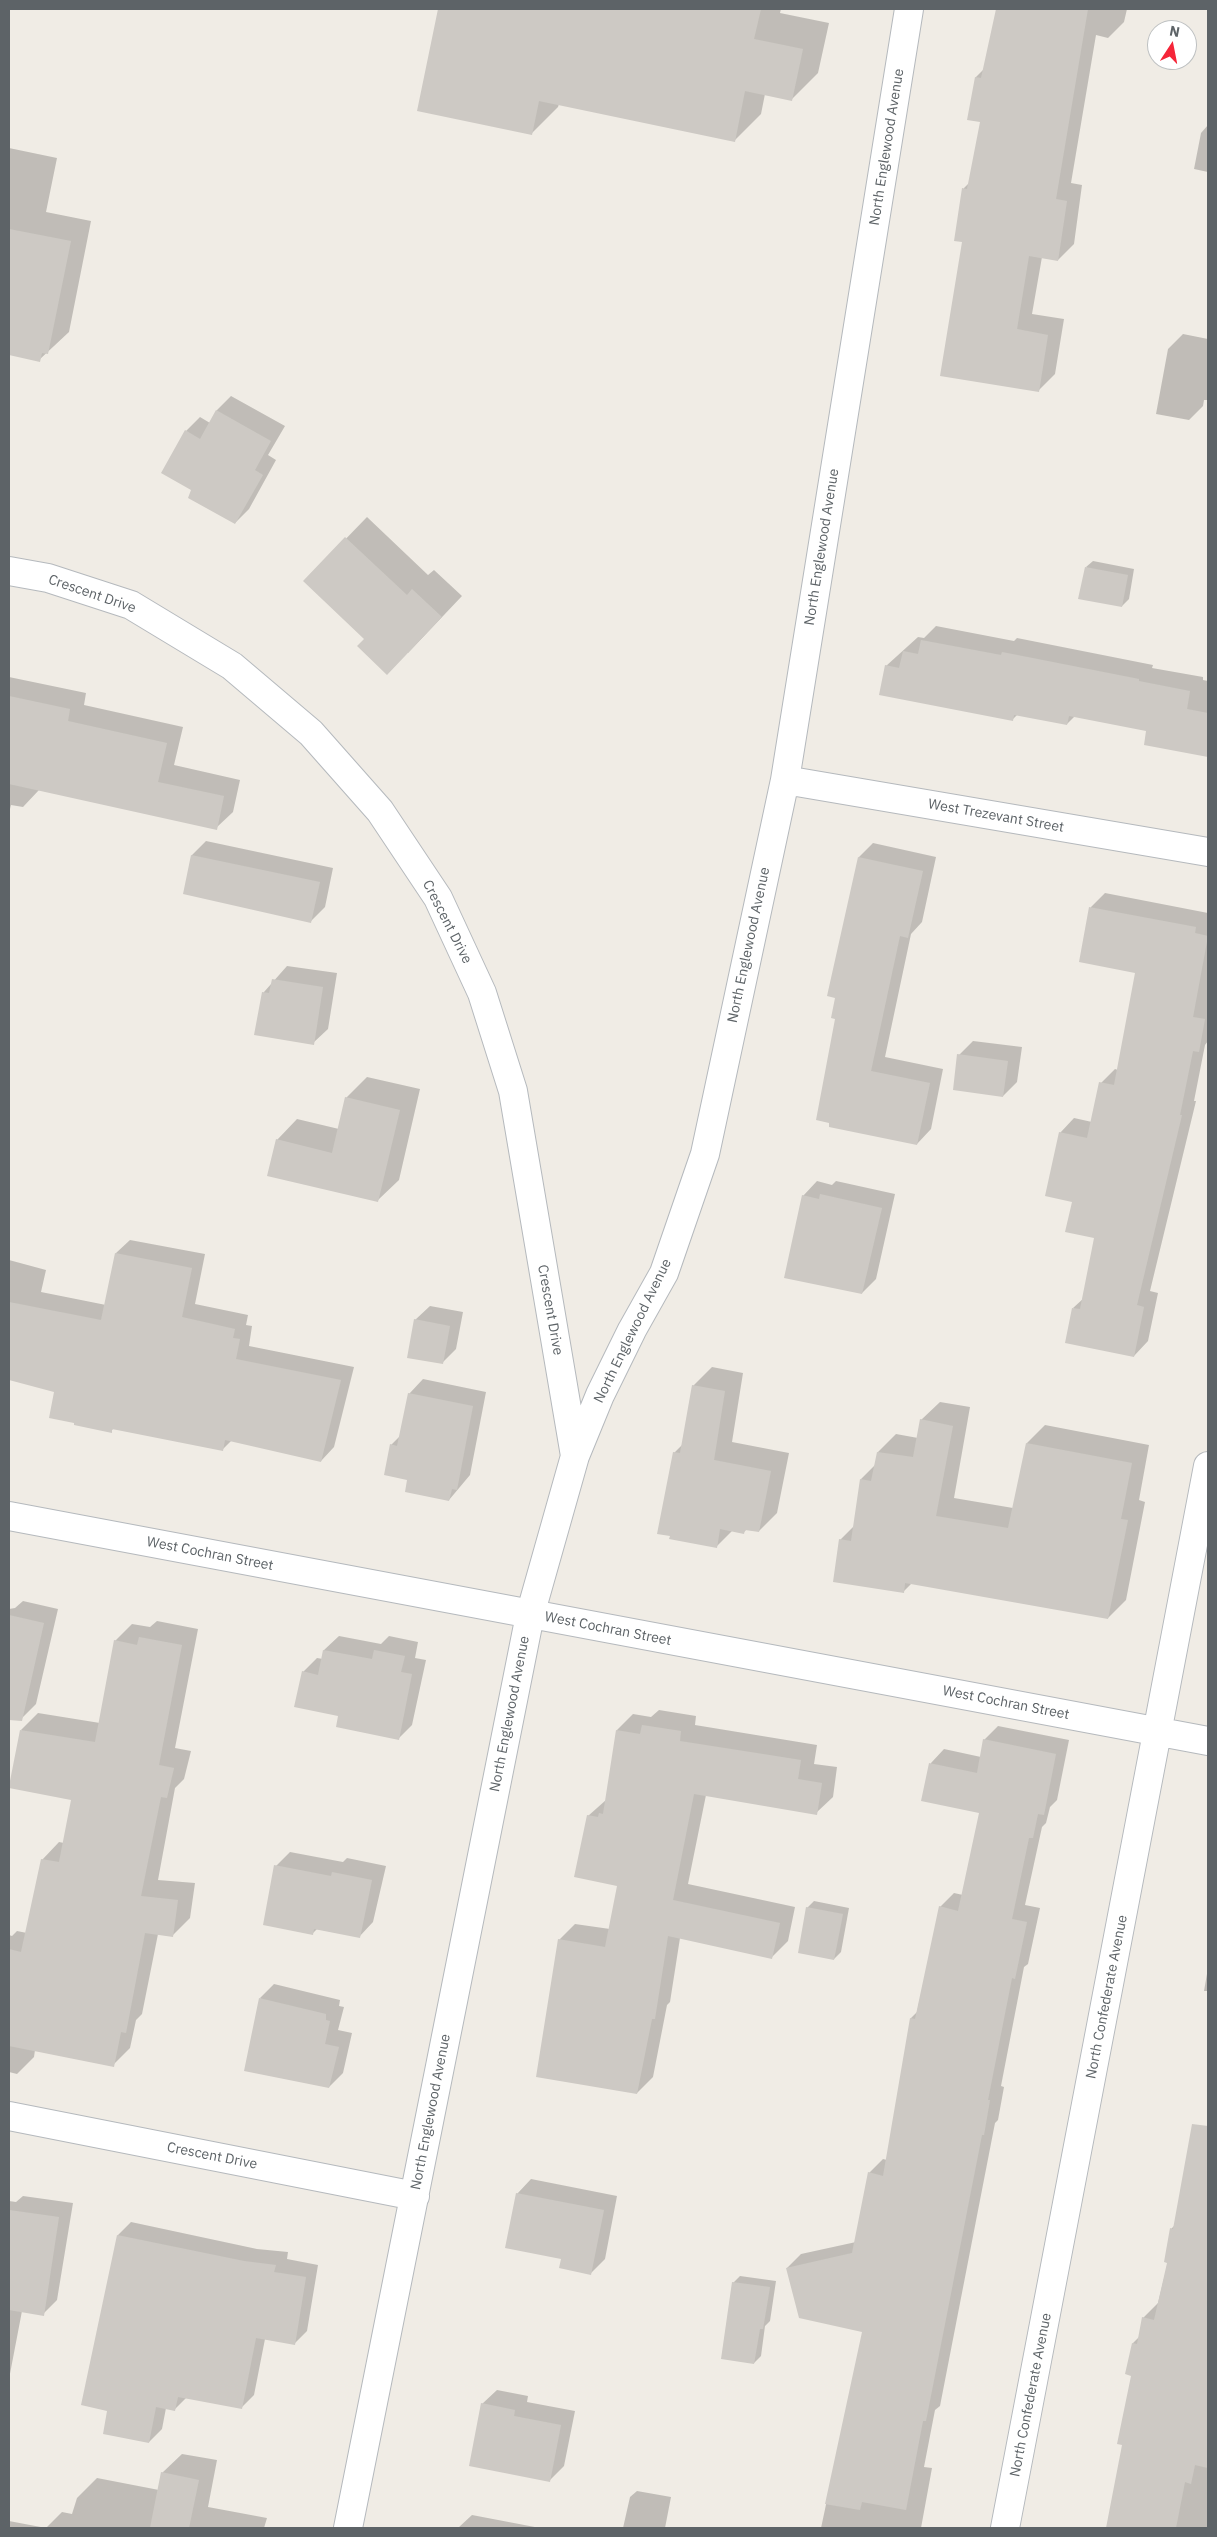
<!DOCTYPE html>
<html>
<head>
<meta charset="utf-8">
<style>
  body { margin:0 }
  #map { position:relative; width:1217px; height:2537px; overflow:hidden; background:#f0ece5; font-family:"IBM Plex Sans",sans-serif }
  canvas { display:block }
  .frame { position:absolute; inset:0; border:10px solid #5d6367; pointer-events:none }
  .north { position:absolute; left:1147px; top:20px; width:50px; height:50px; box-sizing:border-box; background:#fff; border:1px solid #bec1c2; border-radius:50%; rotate:11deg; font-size:14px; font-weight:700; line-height:20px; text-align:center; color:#5d6367 }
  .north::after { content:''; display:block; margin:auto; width:18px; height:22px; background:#f52639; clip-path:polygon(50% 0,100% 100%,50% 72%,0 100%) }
</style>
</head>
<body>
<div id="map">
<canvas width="1217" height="2537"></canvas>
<div class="frame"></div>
<div class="north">N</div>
</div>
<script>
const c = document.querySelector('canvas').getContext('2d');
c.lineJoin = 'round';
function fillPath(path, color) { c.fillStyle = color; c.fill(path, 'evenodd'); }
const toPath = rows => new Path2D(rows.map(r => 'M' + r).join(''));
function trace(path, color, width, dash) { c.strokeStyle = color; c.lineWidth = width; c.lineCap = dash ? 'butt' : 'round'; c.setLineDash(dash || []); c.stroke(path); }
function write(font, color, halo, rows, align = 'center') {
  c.font = font + ' "IBM Plex Sans",sans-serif'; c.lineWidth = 5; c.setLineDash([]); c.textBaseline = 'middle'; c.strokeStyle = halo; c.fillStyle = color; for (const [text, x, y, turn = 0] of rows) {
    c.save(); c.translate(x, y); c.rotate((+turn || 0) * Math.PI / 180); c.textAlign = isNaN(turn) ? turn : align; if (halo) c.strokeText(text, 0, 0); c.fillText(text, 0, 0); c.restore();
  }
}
const shadow = toPath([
  [440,9,781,9,780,13,829,23,818,73,792,99,765,94,761,114,734,141,559,104,558,107,531,134,418,110],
  [997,9,1127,9,1124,22,1108,38,1096,35,1071,183,1082,185,1074,244,1058,260,1042,257,1032,314,1064,319,1055,374,1039,390,963,241,964,188,969,183,981,121,976,77,984,69],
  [1208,125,1208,172,1194,169,1201,133],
  [9,148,57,158,46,212,91,221,69,332,39,360,9,354],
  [1183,334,1208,339,1208,400,1204,400,1203,406,1189,420,1156,414,1168,349],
  [231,396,285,426,268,455,276,460,249,509,235,523,193,490,186,431,200,417,210,423,217,410],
  [367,517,428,575,434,570,462,596,408,653,305,581],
  [1093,561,1134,569,1129,599,1122,606,1086,567],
  [936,626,1014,641,1017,638,1153,665,1152,668,1203,677,1203,680,1208,681,1208,756,1145,744,1148,730,1075,716,1067,724,1018,714,1012,720,886,666,918,637,924,638],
  [9,677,86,693,84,705,183,727,174,765,240,780,233,812,216,828,39,790,23,807,11,805,9,813],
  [206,841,333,868,325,907,311,921,184,893,192,855],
  [873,843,936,857,922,922,911,934,885,1057,943,1069,931,1129,917,1144,837,1018,859,857],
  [1105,893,1208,913,1208,1041,1205,1045,1194,1101,1196,1101,1150,1291,1158,1293,1148,1341,1134,1356,1073,1308,1084,1298,1096,1237,1073,1201,1060,1133,1074,1118,1092,1122,1101,1083,1115,1069,1118,1070,1136,972,1081,961,1091,907],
  [287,966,337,973,328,1029,313,1043,255,1034,264,992],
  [973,1041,1022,1047,1017,1082,1003,1096,959,1055],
  [367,1077,420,1089,399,1180,378,1200,277,1140,297,1119,339,1129,346,1098],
  [817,1181,832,1185,836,1181,895,1194,876,1279,862,1293,803,1196],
  [130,1240,205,1254,195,1304,248,1315,246,1325,252,1326,249,1346,354,1367,334,1447,321,1461,232,1440,223,1449,114,1428,111,1431,56,1391,9,1379,9,1260,46,1270,41,1292,106,1305,116,1253],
  [430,1306,463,1312,456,1349,442,1363,415,1320],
  [712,1367,743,1373,732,1442,789,1453,777,1513,759,1531,747,1529,744,1532,733,1530,716,1547,674,1453,683,1444,693,1386],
  [423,1379,486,1392,470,1475,449,1500,408,1479,391,1445,401,1435,409,1394],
  [940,1402,970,1407,954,1498,1013,1508,1027,1443,1045,1425,1149,1445,1139,1500,1145,1502,1126,1600,1108,1618,912,1583,903,1592,840,1540,854,1526,861,1479,875,1465,878,1452,896,1434,918,1438,921,1420],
  [23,1601,58,1609,36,1704,22,1718,9,1715,9,1609,15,1608],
  [157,1621,198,1629,175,1748,191,1751,184,1779,175,1788,158,1880,195,1883,190,1918,173,1935,158,1934,142,2014,136,2020,130,2048,113,2065,35,2050,34,2057,17,2074,9,2072,9,1935,12,1936,17,1931,27,1933,42,1860,59,1842,64,1843,72,1799,21,1730,38,1713,100,1723,115,1641,132,1624,150,1627],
  [339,1636,381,1644,389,1636,418,1642,415,1658,426,1660,412,1725,398,1739,339,1715,303,1672,317,1658,323,1659,324,1650],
  [659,1710,696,1716,695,1725,817,1745,814,1764,837,1767,833,1797,816,1813,706,1795,688,1884,795,1907,788,1941,772,1957,680,1938,670,2002,667,2005,653,2077,637,2093,559,1940,575,1924,610,1929,618,1885,588,1816,606,1800,617,1730,633,1714,651,1717],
  [998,1726,1069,1740,1057,1800,1050,1807,1046,1823,1042,1827,1025,1905,1040,1908,1028,1964,1024,1967,1001,2086,1004,2087,998,2120,995,2123,940,2406,935,2410,924,2467,932,2468,921,2528,821,2528,863,2331,787,2268,801,2254,856,2242,869,2173,883,2159,887,2160,911,2018,917,2012,940,1907,954,1893,963,1895,981,1812,923,1800,931,1763,944,1749,981,1757,984,1740],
  [290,1852,343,1862,347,1858,386,1866,373,1922,359,1937,317,1929,312,1934,276,1866],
  [814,1901,849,1908,841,1952,834,1959,807,1908],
  [1208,1968,1208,1991,1204,1991],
  [274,1984,340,2000,339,2006,344,2007,338,2030,352,2033,343,2073,329,2087,260,1998],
  [1203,2139,1208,2140,1208,2528,1107,2528,1124,2444,1133,2375,1133,2343,1139,2337,1143,2318,1158,2303,1168,2262,1171,2229,1174,2226],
  [531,2179,617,2196,605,2259,591,2273,562,2258,517,2194],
  [23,2196,73,2203,57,2300,43,2314,22,2311,9,2379,9,2201,16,2202],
  [131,2222,257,2249,288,2252,287,2259,318,2265,307,2331,294,2344,265,2339,254,2395,241,2408,187,2397,175,2409,166,2408,162,2429,149,2442,109,2410,82,2404,118,2235],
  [740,2276,776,2281,770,2321,765,2326,761,2356,754,2363,733,2283],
  [497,2390,528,2396,527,2402,575,2411,564,2466,550,2480,482,2404],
  [182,2454,217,2460,208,2507,267,2518,264,2528,9,2528,9,2521,46,2528,62,2512,72,2514,77,2498,97,2478,159,2490,162,2473],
  [637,2491,671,2497,665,2528,623,2528,630,2497],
  [472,2515,540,2528,458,2528]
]);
const building = toPath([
  [438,9,761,9,754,39,803,49,792,101,745,91,735,142,539,101,532,135,417,111],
  [996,9,1088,9,1056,199,1067,201,1058,261,1029,256,1017,329,1048,335,1039,392,940,376,962,242,954,241,962,188,967,189,980,122,967,120,975,77,981,78],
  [9,229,71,241,48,354,42,353,40,362,9,355],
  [216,410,271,441,255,470,263,475,235,524,188,498,191,490,161,473,185,430,200,439],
  [345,537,407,595,412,589,442,617,387,675,357,646,364,639,303,581],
  [1085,567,1128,575,1122,607,1078,599],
  [921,640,1001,655,1002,652,1139,679,1139,681,1190,691,1187,709,1208,713,1208,757,1144,745,1146,731,1069,716,1067,725,1014,715,1013,721,879,695,885,665,899,668,903,651,918,654],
  [9,696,70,709,68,721,167,743,158,782,224,796,217,830,9,784],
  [191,855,320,882,311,923,183,894],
  [858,857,923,871,908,938,900,936,871,1071,930,1083,917,1145,829,1127,829,1123,816,1120,835,1019,831,1018,835,998,827,996],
  [1089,907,1196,927,1195,933,1208,936,1193,1017,1205,1019,1199,1052,1193,1051,1180,1115,1182,1115,1137,1305,1144,1307,1134,1357,1065,1343,1072,1308,1080,1309,1094,1238,1065,1232,1072,1202,1045,1196,1059,1132,1087,1138,1099,1082,1114,1085,1135,973,1079,962],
  [272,979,323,987,314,1045,254,1035,262,992,269,993],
  [957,1054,1008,1061,1003,1097,953,1090],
  [345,1097,400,1110,378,1202,267,1176,276,1139,332,1153],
  [820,1194,882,1208,862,1294,784,1278,802,1195,819,1199],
  [115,1253,192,1268,182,1317,235,1329,233,1338,240,1339,236,1359,341,1380,321,1462,225,1440,223,1451,112,1429,112,1433,74,1425,74,1423,49,1418,54,1392,9,1380,9,1302,101,1320],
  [414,1319,450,1326,443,1364,407,1358],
  [692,1385,725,1391,714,1460,771,1471,759,1532,745,1530,744,1534,720,1529,717,1548,669,1539,670,1536,657,1534,673,1452,680,1453],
  [408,1393,473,1406,457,1490,452,1489,449,1501,405,1492,407,1480,384,1475,390,1444,397,1446],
  [920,1419,953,1426,936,1516,1008,1528,1026,1443,1132,1463,1121,1519,1128,1520,1108,1619,905,1583,904,1593,833,1582,839,1539,851,1541,860,1479,871,1481,877,1452,913,1457],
  [9,1615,44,1623,22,1721,9,1720],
  [139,1637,182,1645,159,1765,174,1768,167,1798,161,1797,141,1896,178,1900,173,1937,145,1933,126,2033,121,2032,114,2067,9,2046,9,1949,21,1952,41,1859,59,1862,71,1800,9,1788,9,1786,20,1730,95,1742,114,1640,137,1645],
  [323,1650,372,1659,374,1650,405,1656,401,1672,412,1674,399,1740,336,1727,338,1716,294,1707,302,1671,318,1675],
  [642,1725,681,1731,680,1741,801,1760,798,1779,822,1783,817,1815,694,1794,673,1900,780,1923,772,1959,668,1936,655,2019,652,2019,637,2094,536,2077,558,1939,605,1947,617,1886,574,1877,587,1815,598,1817,599,1813,603,1814,616,1730,640,1734],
  [983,1739,1056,1754,1044,1815,1038,1814,1033,1838,1029,1838,1012,1919,1027,1922,1015,1979,1012,1978,988,2100,990,2100,984,2135,982,2135,926,2421,923,2421,906,2510,862,2502,860,2510,825,2504,862,2332,799,2318,786,2268,852,2253,868,2172,883,2176,910,2018,915,2019,939,1906,958,1911,979,1813,921,1801,929,1763,977,1773],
  [274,1865,331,1876,332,1872,372,1880,360,1938,314,1929,313,1935,263,1925],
  [806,1907,843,1914,834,1960,798,1953],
  [259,1998,326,2014,326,2020,330,2021,325,2044,339,2047,329,2088,244,2071],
  [1192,2124,1208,2126,1208,2468,1195,2465,1191,2484,1185,2482,1176,2528,1106,2528,1122,2445,1117,2444,1131,2376,1125,2374,1132,2343,1137,2344,1142,2317,1154,2320,1167,2263,1164,2262,1170,2228,1173,2229],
  [516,2193,604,2210,591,2275,559,2268,561,2259,505,2248],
  [9,2210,59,2217,44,2316,9,2310],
  [117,2235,244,2261,276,2265,274,2272,306,2277,295,2345,256,2338,242,2409,178,2397,175,2411,156,2407,149,2443,103,2434,107,2411,81,2405],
  [732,2282,770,2287,763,2329,760,2329,754,2364,721,2359],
  [481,2403,515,2410,514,2416,561,2425,550,2482,469,2466],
  [161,2472,199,2480,189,2528,150,2528]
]);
const minor = toPath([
  [9,571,48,578,131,605,232,666,311,733,380,811,438,898,482,993,513,1091,575,1456],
  [785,780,1208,852],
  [9,1516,1208,1741],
  [9,2116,415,2196],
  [348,2528,530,1615,575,1456,600,1395,632,1330,664,1273,705,1154,785,780,909,9],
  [1005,2528,1208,1466]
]);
const streetNames = [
  ["North Englewood Avenue",887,147,-81],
  ["North Englewood Avenue",822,547,-81],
  ["Crescent Drive",92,594,19],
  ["West Trezevant Street",996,816,10],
  ["Crescent Drive",447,922,63],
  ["North Englewood Avenue",749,945,-78],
  ["Crescent Drive",550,1310,80],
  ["North Englewood Avenue",633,1331,-64],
  ["West Cochran Street",210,1554,11],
  ["West Cochran Street",608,1629,11],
  ["West Cochran Street",1006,1703,11],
  ["North Englewood Avenue",510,1714,-79],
  ["North Confederate Avenue",1107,1997,-79],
  ["North Englewood Avenue",431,2112,-79],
  ["Crescent Drive",212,2156,11],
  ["North Confederate Avenue",1031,2395,-79]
];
fillPath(shadow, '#0003');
fillPath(building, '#cdc9c4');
trace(minor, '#b5b9bd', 30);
trace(minor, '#fff', 28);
write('14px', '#5d6367', '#fff', streetNames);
</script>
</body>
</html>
